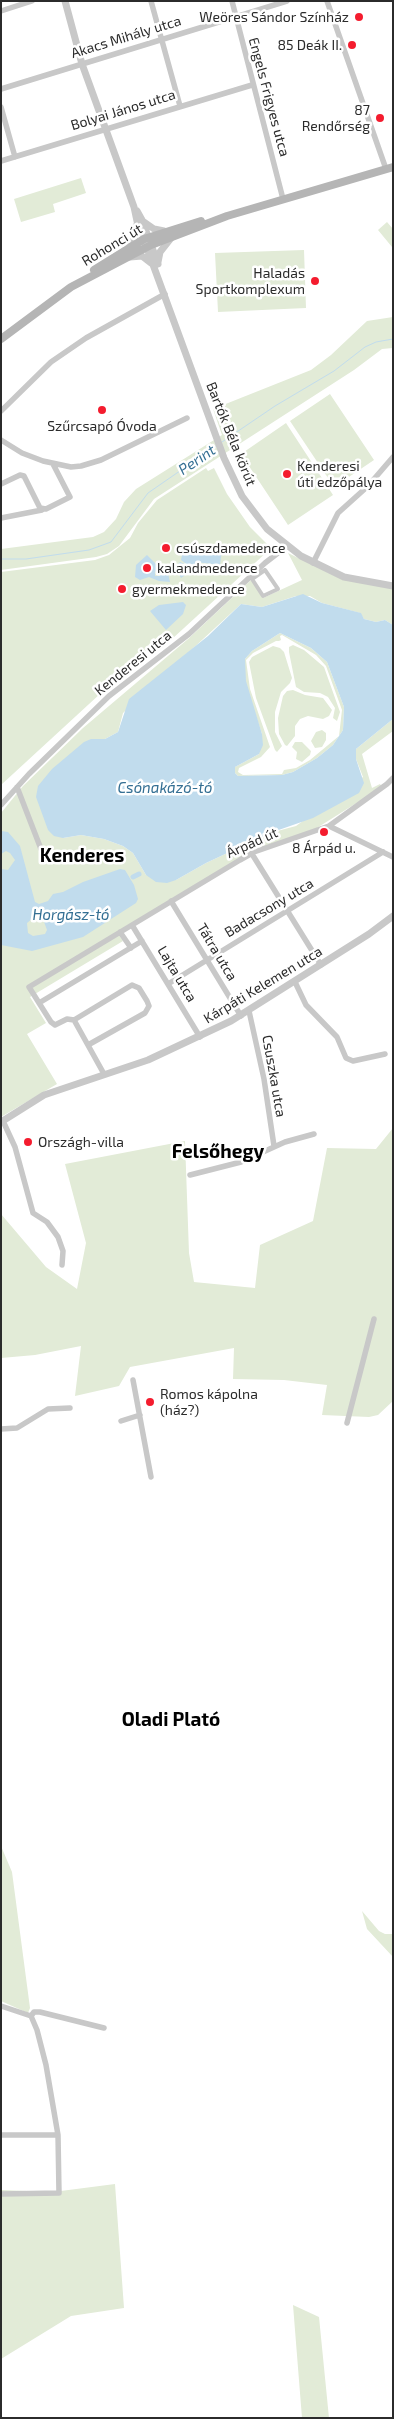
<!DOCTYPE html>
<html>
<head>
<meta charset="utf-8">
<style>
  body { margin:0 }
  #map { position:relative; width:394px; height:2419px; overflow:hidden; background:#fff; font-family:"Exo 2",sans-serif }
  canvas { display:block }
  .frame { position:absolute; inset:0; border:2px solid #2b2b2b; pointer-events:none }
</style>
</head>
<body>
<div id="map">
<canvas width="394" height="2419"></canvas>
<div class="frame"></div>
</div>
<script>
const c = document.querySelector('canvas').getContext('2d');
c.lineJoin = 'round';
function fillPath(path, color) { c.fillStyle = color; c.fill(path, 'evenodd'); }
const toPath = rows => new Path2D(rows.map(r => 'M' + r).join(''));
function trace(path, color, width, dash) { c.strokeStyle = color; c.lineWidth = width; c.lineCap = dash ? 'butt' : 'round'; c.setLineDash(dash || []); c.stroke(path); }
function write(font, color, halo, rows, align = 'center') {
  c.font = font + ' "Exo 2",sans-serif'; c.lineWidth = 5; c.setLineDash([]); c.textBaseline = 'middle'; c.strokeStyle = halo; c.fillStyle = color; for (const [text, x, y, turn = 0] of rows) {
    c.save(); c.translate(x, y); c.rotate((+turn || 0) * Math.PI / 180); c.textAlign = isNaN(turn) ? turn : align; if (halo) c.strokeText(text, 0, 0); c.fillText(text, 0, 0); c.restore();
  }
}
const green = toPath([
  [81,178,86,193,53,204,55,212,21,222,14,199],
  [387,222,393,229,392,247,378,230],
  [304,250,306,308,218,312,215,253],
  [393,317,393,348,382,349,354,370,154,499,119,546,107,554,96,557,1,570,1,549,93,537,104,532,116,519,124,502,136,489,222,435,213,409,311,370,331,355,367,321],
  [330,394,374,460,334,487,290,421],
  [286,423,333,495,288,525,241,454],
  [206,468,208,471,214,468,227,494,250,527,268,545,268,551,160,650,154,644,133,661,125,668,126,670,1,785,1,572,95,560,109,555,130,538,138,523,157,500],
  [288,553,337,577,393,588,393,625,385,620,376,622,364,619,360,613,322,603,310,596,296,596,262,607,241,604,123,713,118,732,105,739,91,739,63,838,81,835,104,839,123,846,133,853,146,875,176,880,206,863,270,833,296,826,363,777,356,759,356,749,393,719,393,731,362,754,372,788,380,784,382,787,312,831,255,850,117,932,123,941,30,997,46,1023,27,1034,57,1084,1,1117,1,813,23,786,83,728,188,639,251,580,263,598,302,580],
  [280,633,311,648,327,662,344,707,343,730,333,745,317,758,293,772,282,775,238,776,235,773,235,767,259,754,262,734,247,689,245,676,245,659,252,651],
  [282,635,316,655,326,666,342,710,339,736,310,760,296,768,284,770,282,774,243,775,238,772,239,768,261,757,270,747,250,689,246,660,253,653,276,641,279,641,281,640,280,636],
  [293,645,304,650,324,667,340,712,337,721,333,718,335,708,328,697,320,693,304,692,296,687,289,652,289,647],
  [273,646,280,648,284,652,292,678,290,683,281,692,275,712,275,732,282,746,277,752,275,750,256,698,249,662,252,657],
  [293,690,305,695,323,698,332,710,329,716,323,719,308,716,300,719,295,726,295,736,287,746,285,745,279,734,278,718,283,696,287,691],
  [322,730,326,733,326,740,322,747,315,748,311,741,316,732],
  [295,742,302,742,311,751,310,755,302,762,296,759,297,752,292,747],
  [393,1128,393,1401,378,1415,369,1417,322,1415,327,1385,284,1380,233,1379,234,1348,130,1367,119,1386,75,1396,81,1346,35,1355,1,1358,1,1214,46,1267,77,1289,86,1243,65,1164,185,1141,189,1253,194,1282,255,1288,260,1245,313,1221,327,1148,376,1149],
  [1,1846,12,1872,30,2008,28,2013,1,2001],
  [362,1911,379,1931,385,1934,393,1934,393,1957,367,1929],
  [115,2184,124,2308,71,2316,1,2359,1,2190,53,2192],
  [293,2305,319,2317,329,2418,302,2418]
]);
const water = toPath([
  [184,544,222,549,220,565,196,562,188,573,181,578,175,567,180,562,189,566,181,560],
  [147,555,159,567,155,572,155,576,160,576,161,568,167,569,170,582,159,581,149,577,140,580,135,577,136,565],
  [303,594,322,603,361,613,364,619,376,622,385,620,393,625,393,719,356,749,356,759,364,783,359,793,313,818,270,833,206,863,176,880,167,883,156,882,146,875,133,853,123,846,104,839,81,835,63,838,54,836,48,830,36,797,38,786,52,769,84,742,91,739,105,739,118,732,129,699,208,636,241,604,262,607],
  [280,633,311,648,327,662,344,707,343,730,333,745,317,758,293,772,282,775,238,776,235,773,235,767,259,754,263,745,262,734,246,681,245,659,252,651],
  [183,602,186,605,183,614,166,630,150,611,159,605],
  [1,831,8,832,20,846,35,902,39,904,48,901,53,894,63,892,83,882,120,869,125,870,134,885,138,899,136,903,83,937,32,951,1,945,1,869,8,870,15,860,10,853,6,851,1,854],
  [33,918,43,919,47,930,45,934,33,936,28,933,27,923]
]);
const stream = toPath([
  [222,442,275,406,334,371,365,347,376,342,393,339],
  [1,559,26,559,89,550,111,542,148,493,216,446]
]);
const canal = toPath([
  [133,877,139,874]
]);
const pedestrian = toPath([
  [265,570,278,589,263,596,252,579,265,570]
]);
const minor = toPath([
  [151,1,180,106],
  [232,1,283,199],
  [327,1,386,169],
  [1,11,32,1],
  [1,89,287,1],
  [1,107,15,157],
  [1,161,252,85],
  [1,411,51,362,86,338,165,294],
  [1,440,22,453,43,461,71,467,81,466,101,460,187,418],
  [1,484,20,475,24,476,40,508,46,509,70,497,53,464],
  [1,518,42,510],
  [313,563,338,513,368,486,393,457],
  [17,787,41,849],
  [1,805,29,774,109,696,189,634,265,563,287,546],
  [329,826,393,857],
  [252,854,321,965],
  [171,901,241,1016],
  [132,925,200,1037],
  [120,932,131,948],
  [295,982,306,1005,337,1037,346,1058,353,1061,385,1054],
  [168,984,383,852],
  [39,1003,142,941],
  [249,1011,264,1079,274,1146],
  [74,1020,132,985,139,988,147,1001,149,1006,145,1013,88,1045],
  [104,1074,74,1020,67,1019,55,1025,51,1022,29,987,240,860,254,852,329,826,387,784,393,778],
  [3,1121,15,1147,33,1213,47,1222,58,1237,63,1251,62,1265],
  [190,1175,241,1162,285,1142,314,1134],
  [133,1380,151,1477],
  [121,1421,140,1415],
  [347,1423,374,1319],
  [1,1429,17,1428,48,1409,70,1408],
  [1,2006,31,2016],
  [31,2016,34,2012,40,2012,104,2028],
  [1,2135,58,2135],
  [1,2194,59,2193,58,2135,46,2065,37,2030,31,2016]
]);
const tertiary = toPath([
  [65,1,82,64,134,207,137,221,224,458,242,496,267,529,301,556,344,577,393,586],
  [137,211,142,220,158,264],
  [144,222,154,229,164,231],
  [128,247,135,238,137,224],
  [130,257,142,256,151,263],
  [158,262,160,252,171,238],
  [1,1122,44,1095,148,1060,231,1021,369,934,393,916]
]);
const secondary = toPath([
  [94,270,144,239,201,221],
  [1,339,71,287,151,245,227,216,393,167]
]);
const markers = [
  [359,17,5,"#f41c2e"],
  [352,45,5,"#f41c2e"],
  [380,118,5,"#f41c2e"],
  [315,281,5,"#f41c2e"],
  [102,410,5,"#f41c2e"],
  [287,474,5,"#f41c2e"],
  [166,548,5,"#f41c2e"],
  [147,568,5,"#f41c2e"],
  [122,589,5,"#f41c2e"],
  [324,832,5,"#f41c2e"],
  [28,1142,5,"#f41c2e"],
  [150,1402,5,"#f41c2e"]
];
const poiNames = [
  ["Weöres Sándor Színház",349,17,"right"],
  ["85 Deák II.",342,45,"right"],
  ["87",370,110,"right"],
  ["Rendőrség",370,126,"right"],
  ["Haladás",305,273,"right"],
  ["Sportkomplexum",305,289,"right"],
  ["Szűrcsapó Óvoda",102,426,"center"],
  ["Kenderesi",297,466],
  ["úti edzőpálya",297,482],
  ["csúszdamedence",176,548],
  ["kalandmedence",157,568],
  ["gyermekmedence",132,589],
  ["8 Árpád u.",324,848,"center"],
  ["Országh-villa",38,1142],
  ["Romos kápolna",160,1394],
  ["(ház?)",160,1410]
];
const streetNames = [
  ["Akacs Mihály utca",126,37,-17],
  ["Engels Frigyes utca",269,97,75],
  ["Bolyai János utca",123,110,-17],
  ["Rohonci út",112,245,-31],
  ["Bartók Béla körút",231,434,68],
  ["Kenderesi utca",133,663,-39],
  ["Árpád út",252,843,-24],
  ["Badacsony utca",269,908,-31],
  ["Tátra utca",217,952,59],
  ["Lajta utca",177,974,59],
  ["Kárpáti Kelemen utca",263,985,-31],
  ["Csuszka utca",274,1076,80]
];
const waterNames = [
  ["Perint",197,460,-34],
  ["Csónakázó-tó",165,788],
  ["Horgász-tó",71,915]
];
const districtNames = [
  ["Kenderes",82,856],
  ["Felsőhegy",218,1152],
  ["Oladi Plató",171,1720]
];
fillPath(green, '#e2ebd7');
fillPath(water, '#c1dced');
trace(stream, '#c1dced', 1);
trace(canal, '#c1dced', 5);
trace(pedestrian, '#c8c8c8', 4);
trace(minor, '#c8c8c8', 5.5);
trace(tertiary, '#c8c8c8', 7);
trace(secondary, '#b5b5b5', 8);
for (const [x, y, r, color] of markers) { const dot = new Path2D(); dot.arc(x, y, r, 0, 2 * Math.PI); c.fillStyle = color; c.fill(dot); trace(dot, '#fff', 2); }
write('14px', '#2b2b2b', '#fff', poiNames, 'left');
write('14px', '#2b2b2b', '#fff', streetNames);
write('italic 15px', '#346f93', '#fff', waterNames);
write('bold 19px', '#000', '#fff', districtNames);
</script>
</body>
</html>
